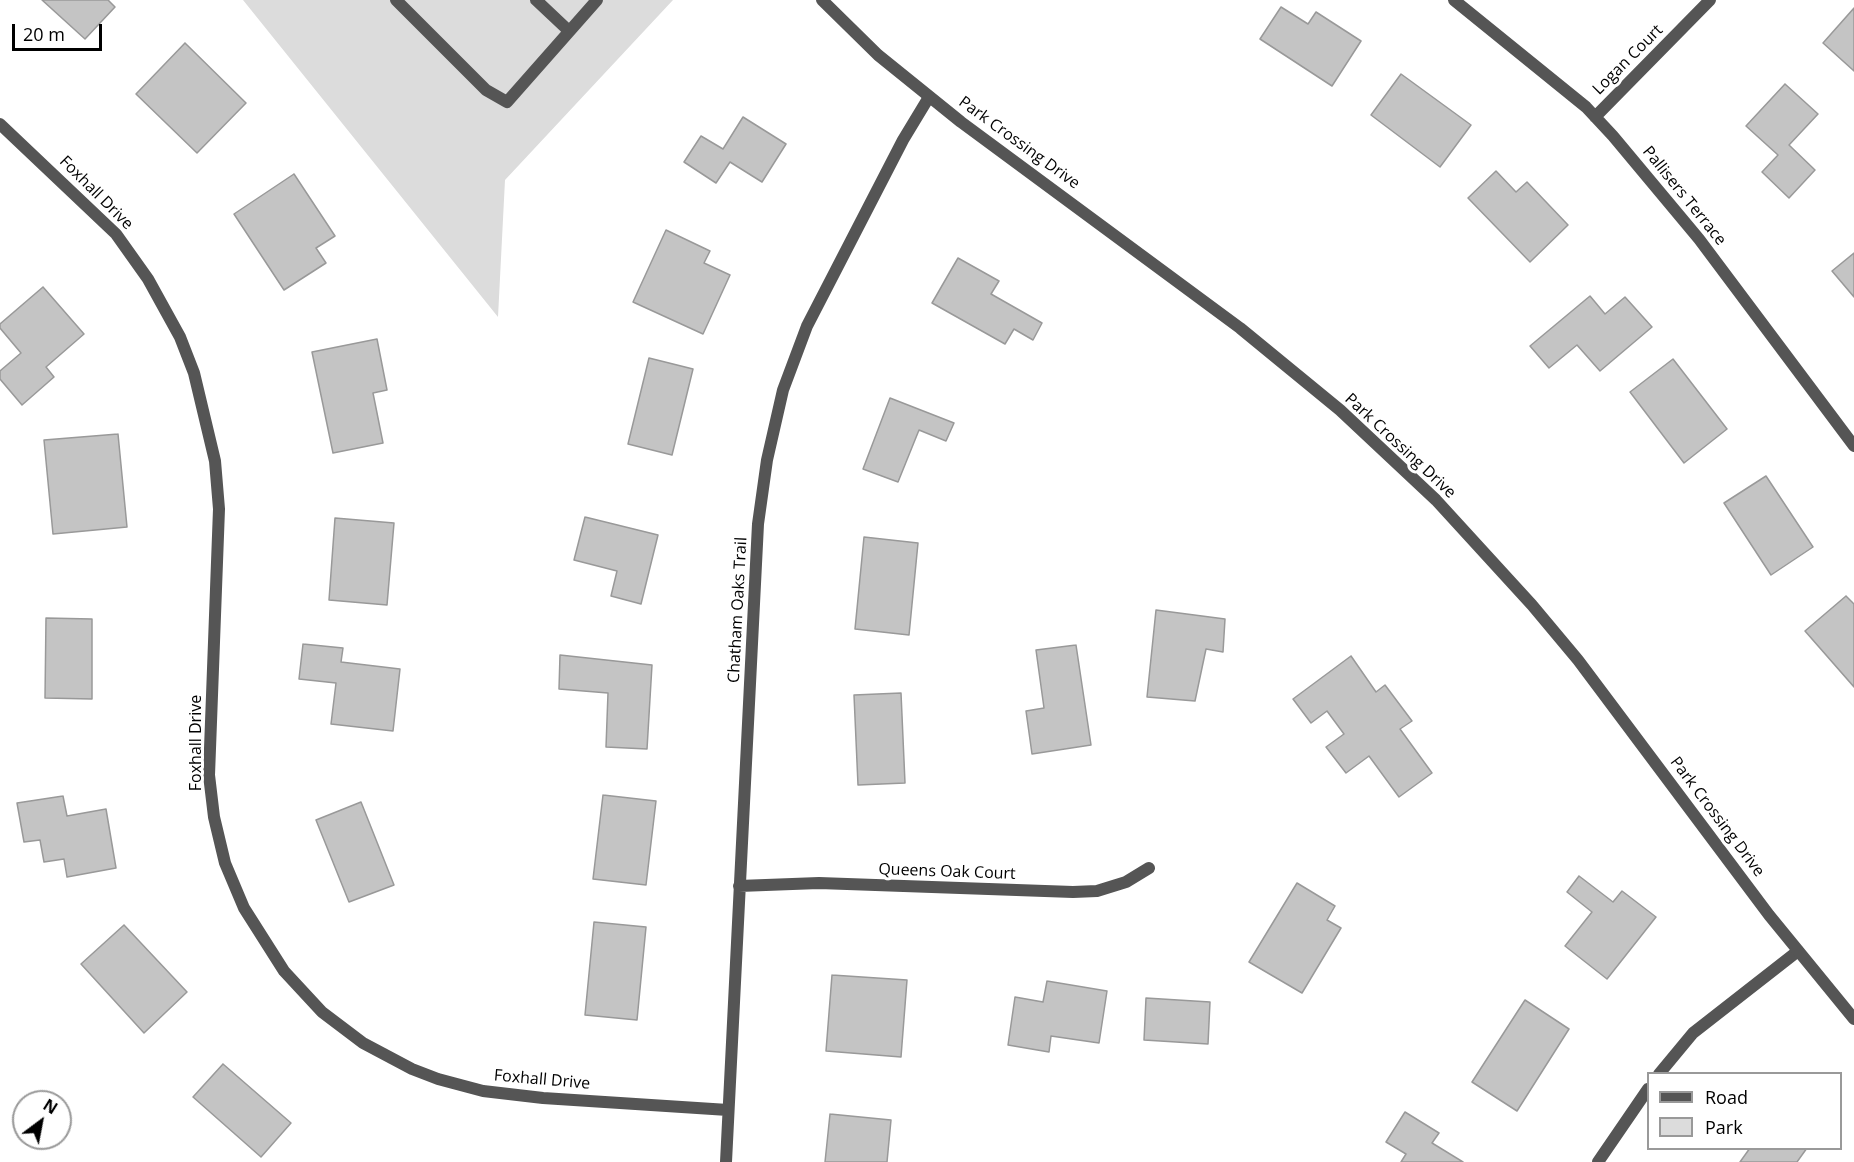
<!DOCTYPE html>
<html>
<head>
<meta charset="utf-8">
<style>
  body { margin:0 }
  #map { position:relative; width:1854px; height:1162px; overflow:hidden; background:#fff; font-family:"Open Sans",sans-serif }
  canvas { display:block }
  .legend { position:absolute; left:1647px; top:1072px; width:195px; height:78px; box-sizing:border-box; background:#fff; border:2px solid #999; margin:0; padding:8px 10px; list-style:none; font-size:18px; color:#000 }
  .legend li { display:flex; align-items:center; gap:12px; height:30px }
  .legend b { width:30px; border:2px solid #999 }
  .north { position:absolute; left:12px; top:1090px; width:60px; height:60px; box-sizing:border-box; background:#fff; border:2px solid #999; border-radius:50%; rotate:32deg; font-size:16px; font-weight:700; line-height:24px; text-align:center; color:#000 }
  .north::after { content:''; display:block; margin:auto; width:21px; height:27px; background:#000; clip-path:polygon(50% 0,100% 100%,50% 72%,0 100%) }
  .scale { position:absolute; left:12px; top:24px; width:90px; height:27px; box-sizing:border-box; border:3px solid #000; border-top:0; padding-left:8px; font-size:18px; line-height:21px; white-space:nowrap; color:#000; -webkit-text-stroke:4px #fff; paint-order:stroke }
</style>
</head>
<body>
<div id="map">
<canvas width="1854" height="1162"></canvas>
<ul class="legend">
<li><b style="height:8px;background:#555"></b>Road</li>
<li><b style="height:16px;background:#dcdcdc"></b>Park</li>
</ul>
<div class="north">N</div>
<div class="scale">20 m</div>
</div>
<script>
const c = document.querySelector('canvas').getContext('2d');
c.lineJoin = 'round';
function fillPath(path, color) { c.fillStyle = color; c.fill(path, 'evenodd'); }
const toPath = rows => new Path2D(rows.map(r => 'M' + r).join(''));
function trace(path, color, width, dash) { c.strokeStyle = color; c.lineWidth = width; c.lineCap = dash ? 'butt' : 'round'; c.setLineDash(dash || []); c.stroke(path); }
function write(font, color, halo, rows, align = 'center') {
  c.font = font + ' "Open Sans",sans-serif'; c.lineWidth = 6; c.setLineDash([]); c.textBaseline = 'middle'; c.strokeStyle = halo; c.fillStyle = color; for (const [text, x, y, turn = 0] of rows) {
    c.save(); c.translate(x, y); c.rotate((+turn || 0) * Math.PI / 180); c.textAlign = isNaN(turn) ? turn : align; if (halo) c.strokeText(text, 0, 0); c.fillText(text, 0, 0); c.restore();
  }
}
const green = toPath([
  [243,0,673,0,505,180,498,317]
]);
const building = toPath([
  [42,0,108,0,115,7,85,39,42,0],
  [1281,7,1308,24,1316,12,1361,41,1332,86,1260,39,1281,7],
  [1854,8,1854,71,1823,43,1854,8],
  [185,43,246,103,197,153,136,94,185,43],
  [1401,74,1471,125,1440,167,1371,115,1401,74],
  [1785,84,1818,114,1789,145,1815,170,1789,198,1762,172,1778,155,1746,126,1785,84],
  [743,117,786,144,762,182,730,162,716,183,684,162,701,136,723,149,743,117],
  [1496,171,1516,192,1527,182,1568,225,1530,262,1468,198,1496,171],
  [294,174,335,236,316,248,326,263,284,290,234,214,294,174],
  [666,230,710,251,704,263,730,275,703,334,633,302,666,230],
  [1854,253,1854,297,1832,271,1854,253],
  [958,258,999,281,991,294,1042,323,1033,340,1014,329,1005,344,932,303,958,258],
  [43,287,84,334,46,367,54,377,22,405,0,379,0,371,21,353,0,328,0,324,43,287],
  [1590,296,1605,314,1625,297,1652,327,1600,371,1577,345,1549,368,1530,346,1590,296],
  [377,339,387,390,373,393,383,443,333,453,312,352,377,339],
  [649,358,693,369,672,455,628,444,649,358],
  [1673,359,1727,429,1684,463,1630,392,1673,359],
  [890,398,954,423,946,441,919,430,898,482,863,469,890,398],
  [118,434,127,527,53,534,44,440,118,434],
  [1766,476,1813,547,1771,575,1724,503,1766,476],
  [585,517,658,535,641,604,611,596,617,571,574,560,585,517],
  [335,518,394,523,387,605,329,600,335,518],
  [864,537,918,543,909,635,855,629,864,537],
  [1846,596,1854,604,1854,687,1805,631,1846,596],
  [1156,610,1225,619,1223,652,1206,649,1195,701,1147,697,1156,610],
  [46,618,92,619,92,699,45,698,46,618],
  [303,644,343,648,341,662,400,669,393,731,331,724,336,683,299,679,303,644],
  [1076,645,1091,745,1032,754,1026,711,1044,708,1036,650,1076,645],
  [560,655,652,665,647,749,606,747,608,693,559,689,560,655],
  [1351,656,1376,692,1385,685,1412,721,1400,729,1432,773,1399,797,1369,756,1346,773,1326,747,1344,734,1327,711,1311,723,1293,699,1351,656],
  [901,693,905,783,858,785,854,695,901,693],
  [603,795,656,801,646,885,593,879,603,795],
  [63,796,67,816,106,809,116,868,67,877,64,859,44,862,40,840,24,842,17,803,63,796],
  [361,802,394,885,349,902,316,820,361,802],
  [1579,876,1613,902,1622,891,1656,917,1607,979,1565,946,1592,912,1567,892,1579,876],
  [1297,883,1335,906,1327,920,1341,928,1302,993,1249,962,1297,883],
  [594,922,646,927,637,1020,585,1015,594,922],
  [124,925,187,992,144,1033,81,964,124,925],
  [832,975,907,980,901,1057,826,1051,832,975],
  [1047,981,1107,991,1099,1043,1051,1036,1049,1052,1008,1045,1015,997,1043,1002,1047,981],
  [1146,998,1210,1002,1208,1044,1144,1040,1146,998],
  [1525,1000,1569,1029,1517,1111,1472,1082,1525,1000],
  [223,1064,291,1123,261,1157,193,1097,223,1064],
  [1405,1112,1439,1133,1432,1143,1463,1162,1401,1162,1406,1154,1386,1142,1405,1112],
  [830,1114,891,1120,887,1162,825,1162,830,1114],
  [1750,1148,1807,1148,1797,1162,1740,1162,1750,1148]
]);
const service = toPath([
  [396,0,486,90,507,102,597,0],
  [536,0,569,31]
]);
const minor = toPath([
  [1454,0,1586,107,1613,136,1699,239,1854,446],
  [1595,117,1710,0],
  [0,124,116,234,148,279,180,337,194,373,215,461,219,509,209,775,214,817,225,863,244,908,284,971,322,1012,363,1043,412,1069,438,1079,483,1091,543,1098,728,1110],
  [739,886,819,883,1073,892,1097,891,1126,882,1149,868],
  [1659,1074,1693,1033,1798,951],
  [726,1162,758,524,767,460,783,390,807,326,903,140,929,97],
  [1598,1162,1648,1089]
]);
const tertiary = toPath([
  [822,0,878,55,961,122,1240,328,1340,410,1436,500,1532,605,1578,660,1769,915,1854,1019]
]);
const streetNames = [
  ["Logan Court",1628,60,-45],
  ["Park Crossing Drive",1019,143,36],
  ["Foxhall Drive",96,193,45],
  ["Pallisers Terrace",1684,196,51],
  ["Park Crossing Drive",1400,446,43],
  ["Chatham Oaks Trail",738,610,-87],
  ["Foxhall Drive",196,743,-90],
  ["Park Crossing Drive",1717,817,53],
  ["Queens Oak Court",947,872,2],
  ["Foxhall Drive",542,1080,5]
];
fillPath(green, '#dcdcdc');
fillPath(building, '#c4c4c4');
trace(building, '#999', 1.5);
trace(service, '#555', 12);
trace(minor, '#555', 12);
trace(tertiary, '#555', 12);
write('16px', '#000', '#fff', streetNames);
</script>
</body>
</html>
